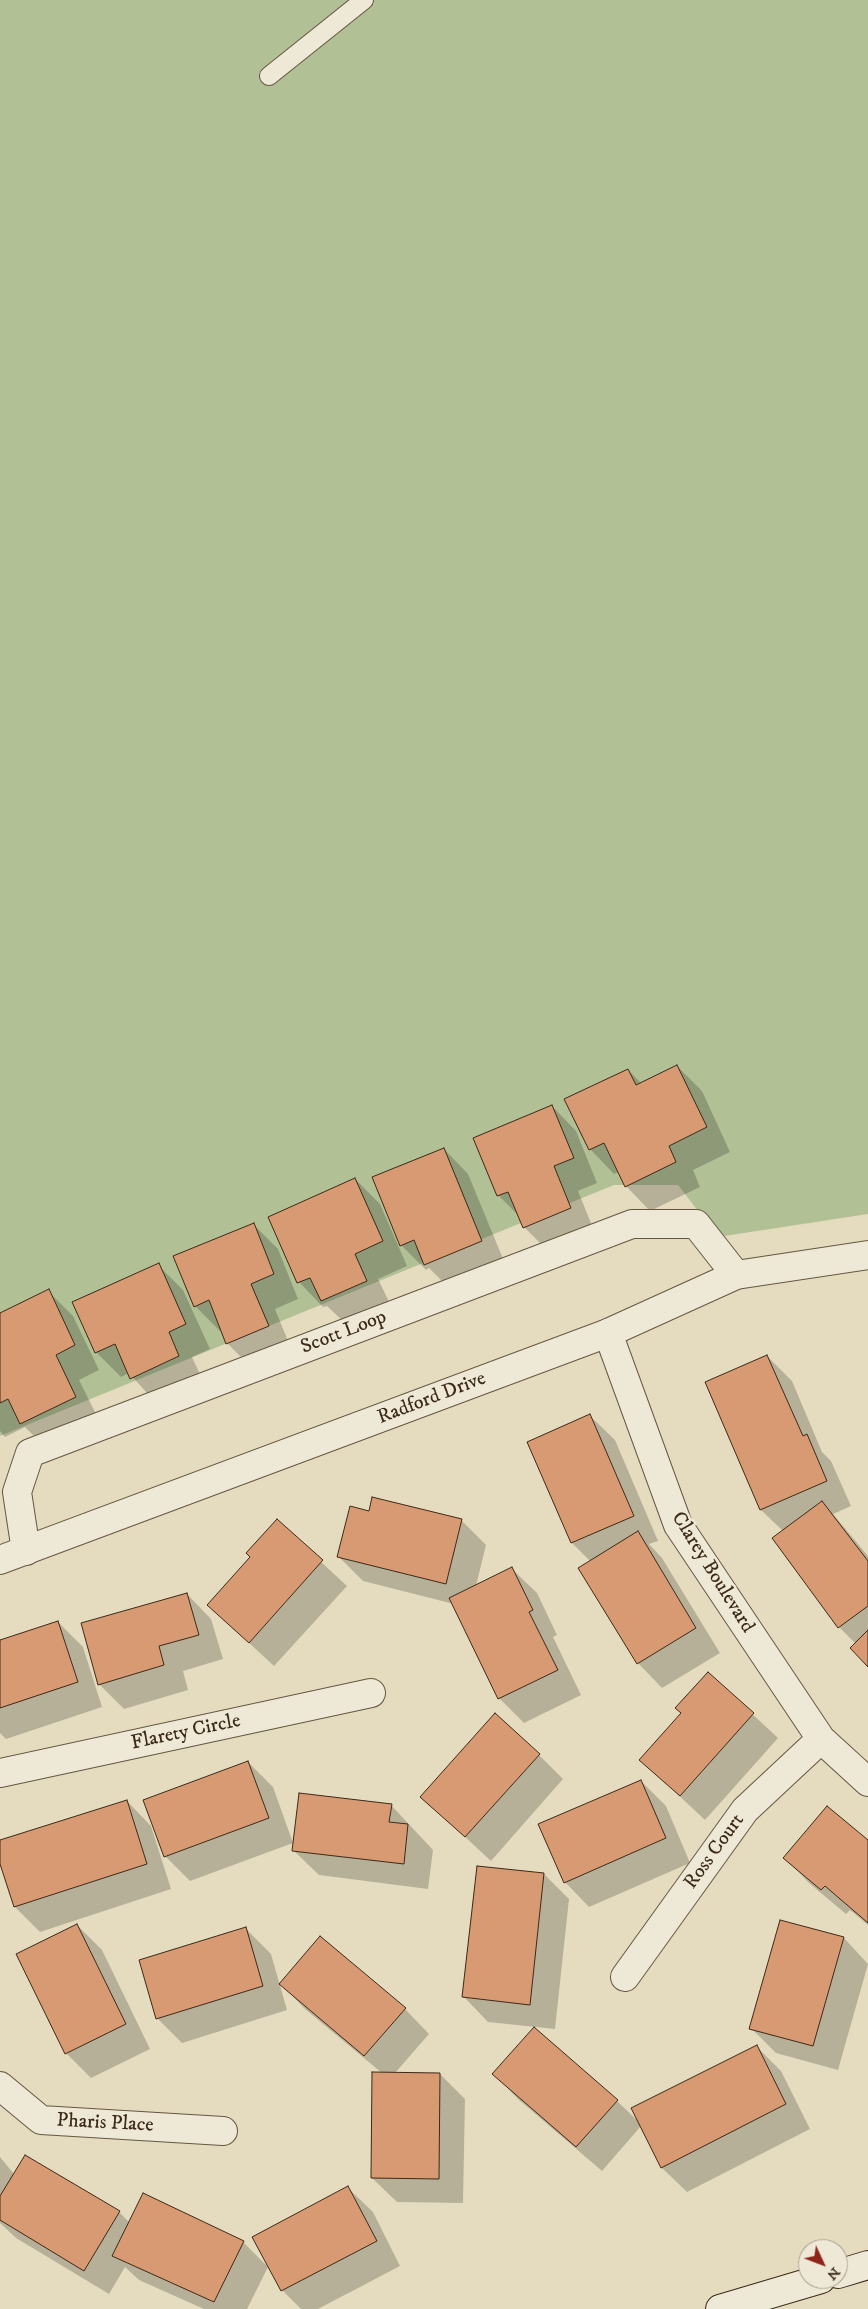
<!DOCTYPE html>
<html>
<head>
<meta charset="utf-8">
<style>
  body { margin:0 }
  #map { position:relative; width:868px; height:2309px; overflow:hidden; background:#e5dcc0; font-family:"IM FELL DW Pica",serif }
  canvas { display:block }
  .north { position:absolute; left:798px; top:2239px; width:50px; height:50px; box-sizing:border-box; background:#eee8d6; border:1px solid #a79c8a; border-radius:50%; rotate:133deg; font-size:14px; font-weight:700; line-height:20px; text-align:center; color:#3c2917 }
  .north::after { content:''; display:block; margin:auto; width:18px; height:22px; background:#8f2418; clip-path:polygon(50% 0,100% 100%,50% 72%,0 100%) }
</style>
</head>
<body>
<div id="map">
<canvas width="868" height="2309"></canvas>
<div class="north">N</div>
</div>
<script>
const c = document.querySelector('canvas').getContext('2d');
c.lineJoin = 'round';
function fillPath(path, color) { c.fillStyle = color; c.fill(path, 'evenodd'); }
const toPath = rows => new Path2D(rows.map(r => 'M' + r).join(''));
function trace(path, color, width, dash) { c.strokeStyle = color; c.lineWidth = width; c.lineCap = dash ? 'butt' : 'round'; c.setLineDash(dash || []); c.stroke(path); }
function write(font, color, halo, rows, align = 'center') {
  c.font = font + ' "IM FELL DW Pica",serif'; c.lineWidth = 5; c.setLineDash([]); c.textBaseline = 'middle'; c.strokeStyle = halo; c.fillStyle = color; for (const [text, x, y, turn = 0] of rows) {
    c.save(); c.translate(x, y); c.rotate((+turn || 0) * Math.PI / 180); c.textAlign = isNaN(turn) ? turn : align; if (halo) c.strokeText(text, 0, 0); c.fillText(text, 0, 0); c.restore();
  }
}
const green = toPath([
  [0,0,868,0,868,1214,718,1237,678,1185,614,1185,0,1436]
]);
const shadow = toPath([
  [677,1066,702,1091,730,1152,693,1170,700,1187,650,1211,626,1186,619,1172,614,1174,590,1149,628,1070,641,1083],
  [552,1106,576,1131,597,1183,578,1191,595,1233,549,1252,524,1227,519,1216,498,1195],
  [444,1149,468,1174,506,1266,450,1289,429,1268,426,1270,401,1245],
  [355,1179,380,1204,407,1266,378,1279,391,1306,347,1325,327,1306,323,1307,299,1282,270,1217],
  [253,1224,278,1249,298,1299,275,1309,292,1351,252,1368,227,1343,222,1330,220,1331,195,1306],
  [158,1265,183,1290,210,1349,192,1357,203,1381,156,1403,129,1373,121,1377,96,1352],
  [48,1291,73,1316,99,1370,79,1380,100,1422,46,1448,25,1427,5,1437,0,1431,0,1314],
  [767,1356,792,1381,822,1452,831,1461,851,1506,833,1514,868,1556,868,1665,856,1644,839,1627,773,1538,783,1531,761,1510,707,1383],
  [590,1416,615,1440,658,1541,649,1544,662,1558,720,1653,662,1688,638,1663,591,1562,572,1543],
  [370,1513,461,1520,486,1545,476,1586,512,1569,537,1593,557,1635,553,1637,581,1695,524,1723,499,1698,454,1604,363,1581,339,1557],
  [277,1521,347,1586,274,1666,208,1605,252,1557],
  [187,1594,211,1619,223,1659,183,1671,188,1690,124,1709,99,1684],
  [58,1622,83,1647,102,1707,6,1739,0,1733,0,1642],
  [708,1673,778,1738,705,1820,641,1760,682,1713],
  [539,1755,563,1779,491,1861,422,1797],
  [248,1762,273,1787,293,1843,190,1881,165,1856],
  [641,1781,666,1806,690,1863,589,1907,565,1882],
  [127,1801,151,1826,171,1889,40,1932,15,1907,0,1860,0,1842],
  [391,1805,433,1850,428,1889,319,1875,294,1851],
  [868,1842,868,1925,850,1910,846,1914,809,1883,785,1858],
  [544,1874,569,1899,555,2029,488,2022,464,1997],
  [77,1925,102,1950,150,2049,91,2078,66,2053],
  [246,1929,271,1954,287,2010,182,2043,157,2018],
  [844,1938,868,1964,838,2070,776,2053,751,2028],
  [281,1984,405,2009,429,2034,395,2073,440,2074,465,2099,463,2203,397,2202,372,2178,382,2073,305,2009],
  [756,2046,781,2071,810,2129,687,2192,662,2168,641,2126,602,2171,518,2099,494,2074,617,2101,639,2122],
  [0,2157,14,2174,119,2212,130,2223,243,2242,268,2267,247,2309,204,2309,139,2280,125,2267,109,2294,16,2238,0,2223],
  [348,2188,373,2212,400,2266,318,2309,301,2309,282,2290]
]);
const building = toPath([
  [677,1065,707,1127,669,1146,676,1162,625,1187,604,1143,589,1150,564,1099,628,1069,636,1085,677,1065],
  [552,1105,574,1158,554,1166,571,1208,523,1228,508,1192,497,1196,473,1138,552,1105],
  [444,1148,482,1241,424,1265,414,1240,400,1246,372,1177,444,1148],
  [355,1178,383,1241,355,1254,367,1281,321,1301,310,1278,297,1283,268,1217,355,1178],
  [254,1223,274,1274,251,1284,269,1326,226,1344,209,1300,194,1307,173,1256,254,1223],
  [159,1263,186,1324,169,1332,179,1356,130,1379,115,1344,95,1353,72,1302,159,1263],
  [49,1289,75,1345,56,1355,76,1397,20,1424,8,1399,0,1403,0,1313,49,1289],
  [767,1355,803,1436,807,1434,827,1481,760,1510,705,1382,767,1355],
  [590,1414,634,1516,571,1543,527,1442,590,1414],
  [372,1497,462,1519,446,1584,337,1557,350,1506,369,1511,372,1497],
  [822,1501,868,1561,868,1606,838,1628,772,1538,822,1501],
  [277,1519,323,1560,249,1643,207,1605,250,1557,246,1553,277,1519],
  [638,1531,696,1628,637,1664,578,1568,638,1531],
  [512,1567,533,1610,529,1612,558,1670,498,1699,449,1598,512,1567],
  [187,1593,199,1635,159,1646,164,1665,98,1685,81,1623,187,1593],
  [58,1621,78,1682,0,1708,0,1640,58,1621],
  [868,1630,868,1667,850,1648,868,1630],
  [708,1672,754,1713,680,1796,639,1760,681,1713,675,1708,708,1672],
  [495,1713,540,1754,465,1837,420,1797,495,1713],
  [248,1761,269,1818,164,1857,143,1800,248,1761],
  [641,1780,666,1838,564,1883,538,1824,641,1780],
  [299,1793,392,1804,389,1822,408,1824,404,1864,292,1851,299,1793],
  [127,1800,147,1864,14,1907,0,1864,0,1840,127,1800],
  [827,1806,868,1840,868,1923,825,1886,821,1890,783,1858,827,1806],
  [477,1866,544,1873,530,2005,462,1997,477,1866],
  [780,1920,844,1937,813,2046,749,2029,780,1920],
  [77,1924,126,2024,65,2054,16,1954,77,1924],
  [246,1927,263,1986,156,2019,139,1960,246,1927],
  [320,1936,406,2008,364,2056,279,1984,320,1936],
  [534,2027,618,2100,576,2147,492,2074,534,2027],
  [757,2045,786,2104,661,2168,631,2108,757,2045],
  [372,2072,440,2073,439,2179,371,2178,372,2072],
  [25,2155,120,2211,84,2271,0,2220,0,2196,25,2155],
  [348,2186,377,2241,281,2291,252,2237,348,2186],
  [143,2193,244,2241,214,2302,112,2256,143,2193]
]);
const service = toPath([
  [269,76,364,0]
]);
const minor = toPath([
  [608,1333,678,1525,821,1739,868,1782],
  [26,1551,17,1492,30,1453,632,1224,696,1224,736,1275],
  [0,1773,371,1693],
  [625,1977,745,1810,821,1739],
  [0,2086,41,2120,223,2131]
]);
const tertiary = toPath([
  [0,1560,608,1333,736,1275,868,1255]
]);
const secondary = toPath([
  [838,2274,868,2265],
  [720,2309,821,2279]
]);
const streetNames = [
  ["Scott Loop",344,1333,-21],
  ["Radford Drive",432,1399,-21],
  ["Clarey Boulevard",712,1573,58],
  ["Flarety Circle",186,1733,-12],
  ["Ross Court",715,1852,-54],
  ["Pharis Place",105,2124,3]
];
fillPath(green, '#b2c195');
fillPath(shadow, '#0003');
fillPath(building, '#d79a73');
trace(building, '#3c2917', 1);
trace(service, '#665641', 20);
trace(minor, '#665641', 30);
trace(tertiary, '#665641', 30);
trace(secondary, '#3c2917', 30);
trace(service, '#eee8d6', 18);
trace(minor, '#eee8d6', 28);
trace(tertiary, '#eee8d6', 28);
trace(secondary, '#eee8d6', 28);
write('20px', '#3c2917', '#eee8d6', streetNames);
</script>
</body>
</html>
